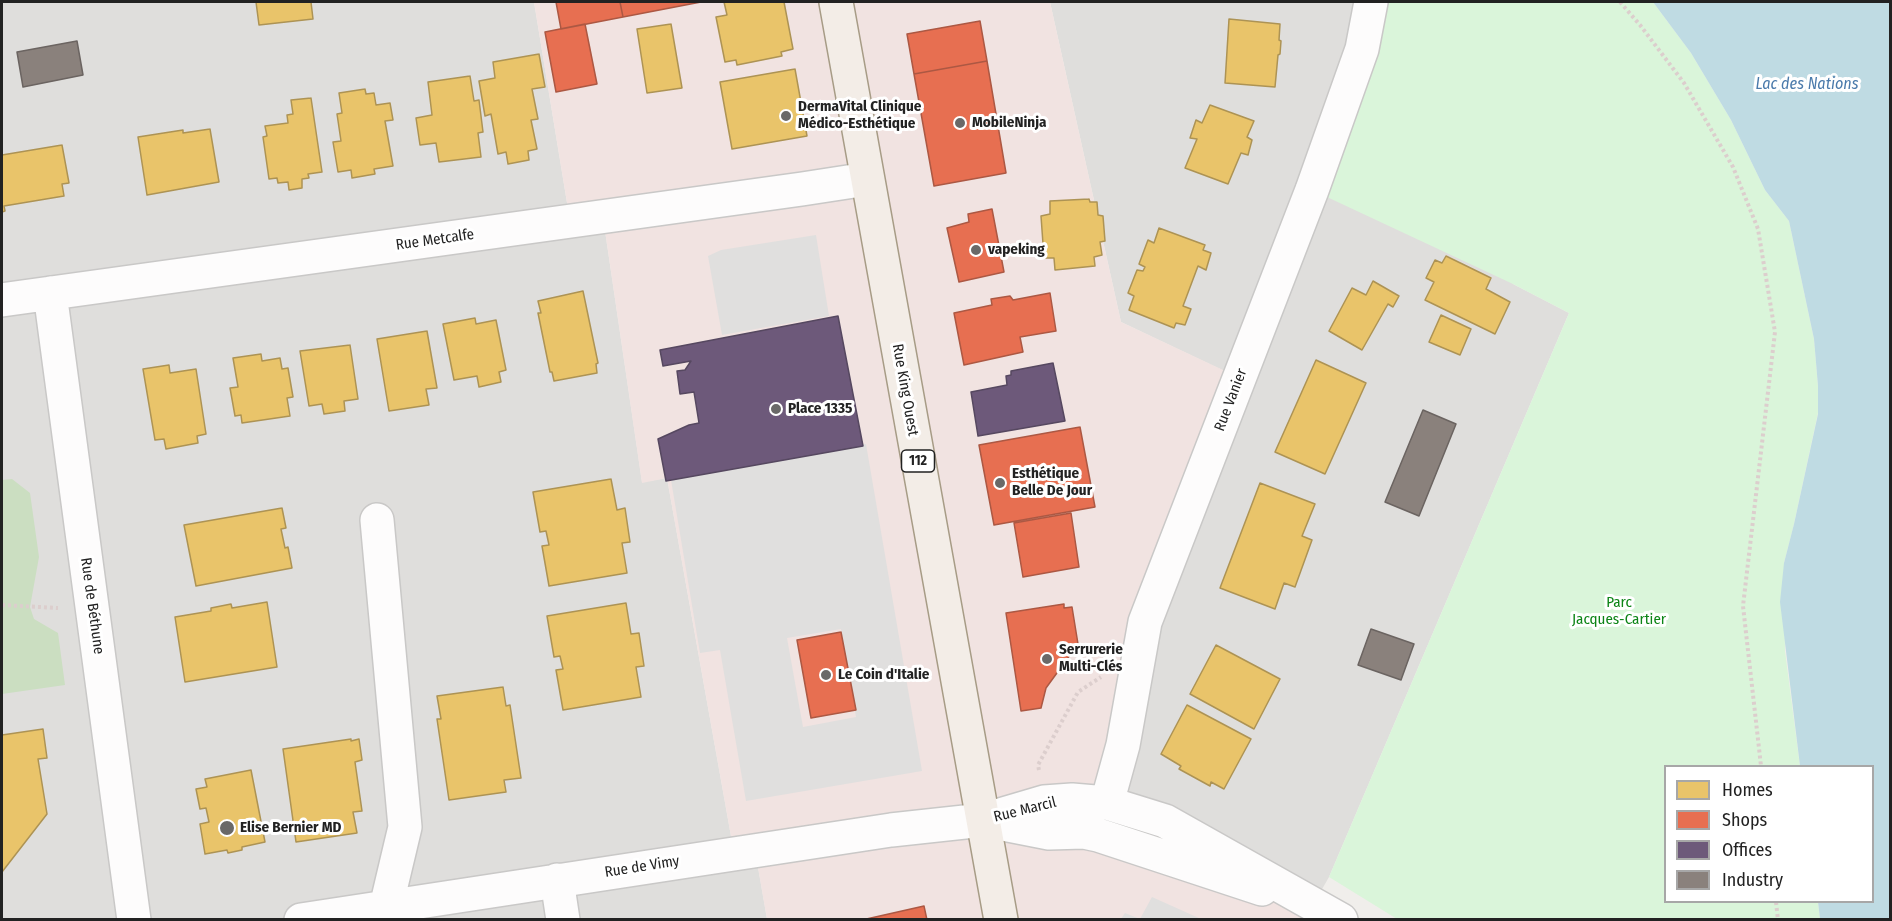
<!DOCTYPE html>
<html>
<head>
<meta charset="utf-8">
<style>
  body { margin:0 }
  #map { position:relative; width:1892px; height:921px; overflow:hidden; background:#f0eeeb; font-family:"Fira Sans Condensed",sans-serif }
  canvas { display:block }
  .frame { position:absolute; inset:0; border:3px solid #222; pointer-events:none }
  .legend { position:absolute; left:1664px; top:765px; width:210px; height:138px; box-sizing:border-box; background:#fff; border:2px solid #a7a7a7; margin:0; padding:8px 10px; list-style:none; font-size:18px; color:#222 }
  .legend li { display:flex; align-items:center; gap:12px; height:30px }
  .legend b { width:30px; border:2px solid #a7a7a7 }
</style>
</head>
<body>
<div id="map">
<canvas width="1892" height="921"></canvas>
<div class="frame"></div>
<ul class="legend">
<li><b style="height:16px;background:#e9c46a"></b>Homes</li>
<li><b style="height:16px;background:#e76f51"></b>Shops</li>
<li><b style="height:16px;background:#6d597a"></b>Offices</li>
<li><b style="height:16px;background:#8a817c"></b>Industry</li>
</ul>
</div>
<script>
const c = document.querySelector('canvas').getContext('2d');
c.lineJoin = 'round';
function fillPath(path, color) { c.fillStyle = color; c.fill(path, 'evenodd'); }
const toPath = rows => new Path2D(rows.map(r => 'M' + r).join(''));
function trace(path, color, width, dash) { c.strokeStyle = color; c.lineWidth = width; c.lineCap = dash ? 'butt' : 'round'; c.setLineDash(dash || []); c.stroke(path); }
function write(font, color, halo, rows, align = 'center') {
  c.font = font + ' "Fira Sans Condensed",sans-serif'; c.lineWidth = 6; c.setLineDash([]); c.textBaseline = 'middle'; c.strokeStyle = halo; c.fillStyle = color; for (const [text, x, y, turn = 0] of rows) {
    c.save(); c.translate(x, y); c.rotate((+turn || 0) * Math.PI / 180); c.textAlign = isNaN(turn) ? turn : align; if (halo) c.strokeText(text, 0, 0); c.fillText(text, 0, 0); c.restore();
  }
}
const residential = toPath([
  [2,2,534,2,570,221,603,217,642,482,667,478,734,853,755,850,767,919,2,920],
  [1050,2,1371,2,1513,284,1569,313,1329,877,1313,905,1121,820,1123,745,1239,378,1121,322]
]);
const commercial = toPath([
  [534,2,1050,2,1121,322,1240,378,1145,622,1107,803,1143,827,1341,919,767,919,755,850,734,853,667,478,642,483,603,217,570,221]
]);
const forest = toPath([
  [12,479,30,493,39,557,30,607,34,619,58,633,65,685,2,694,2,480]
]);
const park = toPath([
  [1371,2,1653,2,1691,53,1731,120,1765,190,1789,221,1814,339,1818,386,1818,413,1794,524,1784,563,1785,651,1800,766,1666,766,1666,902,1818,902,1820,919,1397,919,1329,877,1569,313,1513,284,1312,190]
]);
const parking = toPath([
  [816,235,829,316,722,335,708,256,721,250],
  [866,444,922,771,746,801,720,650,700,653,671,480],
  [841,629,856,717,803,727,787,638],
  [1152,897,1201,919,1121,919,1125,913,1140,919]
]);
const water = toPath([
  [1653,2,1890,2,1890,919,1820,919,1818,902,1872,902,1872,766,1800,766,1780,602,1784,563,1794,524,1818,414,1818,386,1814,339,1789,221,1765,190,1731,120,1691,53]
]);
const homes = toPath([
  [256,2,311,2,313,19,259,25,256,2],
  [724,2,784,2,793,49,781,52,782,56,737,65,736,60,725,62,716,17,727,15,724,2],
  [1229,19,1280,24,1279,40,1281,41,1280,54,1278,55,1275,87,1225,83,1229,19],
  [671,24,682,88,647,93,637,29,671,24],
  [539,54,545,87,532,89,538,119,531,120,537,149,528,151,529,160,508,164,506,152,498,154,491,114,485,116,479,81,495,78,493,62,539,54],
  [795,69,807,136,732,149,720,82,795,69],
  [470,76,474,101,479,100,483,132,478,133,481,157,439,162,436,143,420,145,416,118,432,115,428,82,470,76],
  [365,89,366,94,374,93,376,105,390,103,393,120,385,121,393,166,374,169,375,174,352,178,351,170,338,172,333,142,341,141,337,114,342,113,339,93,365,89],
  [311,98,322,172,308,174,309,178,302,179,302,188,289,190,288,182,278,183,277,178,269,179,263,137,267,136,265,126,288,123,287,115,293,114,291,100,311,98],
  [1210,105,1254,121,1247,137,1252,140,1248,155,1241,153,1228,184,1185,168,1197,139,1190,138,1196,120,1202,123,1210,105],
  [210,129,219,182,147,195,138,137,183,130,183,133,210,129],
  [62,145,69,183,62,184,64,196,4,206,5,211,2,212,2,155,62,145],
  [1089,199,1090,202,1097,202,1098,215,1103,216,1105,241,1100,242,1102,255,1094,257,1095,266,1055,270,1054,258,1044,258,1041,216,1050,214,1050,201,1089,199],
  [1159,228,1205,245,1203,250,1211,253,1206,270,1198,266,1183,306,1191,309,1185,325,1176,323,1174,328,1129,310,1134,296,1128,293,1137,270,1143,271,1145,267,1139,264,1148,240,1154,243,1159,228],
  [1446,256,1491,278,1486,289,1510,302,1495,334,1425,300,1434,282,1426,278,1435,260,1442,263,1446,256],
  [1373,281,1399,296,1393,307,1388,304,1362,350,1329,331,1352,288,1366,295,1373,281],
  [583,291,598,363,596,364,597,373,554,381,552,372,550,372,538,313,541,313,538,301,583,291],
  [1441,315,1471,329,1460,355,1429,342,1441,315],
  [475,318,476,324,496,320,506,370,499,372,501,382,479,387,477,376,454,380,443,324,475,318],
  [427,331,437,388,426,389,429,405,389,411,377,339,427,331],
  [350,345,358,399,344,401,345,411,324,414,322,404,309,406,300,351,350,345],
  [261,354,262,361,280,358,282,369,288,368,293,397,287,398,290,416,242,423,241,415,235,416,230,388,238,387,233,358,261,354],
  [1316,360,1366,383,1325,474,1275,452,1316,360],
  [169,365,170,373,196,369,206,434,197,436,198,443,166,449,164,439,155,440,143,369,169,365],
  [611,479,617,510,625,508,630,542,622,543,627,573,549,586,542,546,549,545,546,531,540,532,533,492,611,479],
  [1260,483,1315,504,1302,536,1312,540,1295,587,1284,583,1275,609,1220,588,1260,483],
  [282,508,286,528,281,529,285,548,288,547,292,568,196,586,184,525,282,508],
  [267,602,277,667,185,682,175,617,211,611,211,608,231,604,232,608,267,602],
  [626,603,631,634,639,633,644,666,636,667,641,697,563,710,556,670,563,669,560,656,554,657,547,616,626,603],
  [1216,645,1280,679,1254,729,1190,694,1216,645],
  [503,687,506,706,510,705,521,778,504,780,506,792,449,800,437,719,441,719,437,696,503,687],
  [1187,705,1251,739,1224,789,1211,782,1210,786,1179,769,1181,766,1161,754,1187,705],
  [43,729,47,758,38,759,47,814,2,872,2,735,43,729],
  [351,739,351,741,359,739,362,760,355,762,362,811,353,812,357,833,296,842,283,749,351,739],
  [251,770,265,842,242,847,242,850,228,853,227,850,205,854,200,824,209,822,206,808,200,809,196,789,207,787,205,779,251,770]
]);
const shops = toPath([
  [556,2,620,2,623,17,561,29,556,2],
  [620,2,701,2,623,17,620,2],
  [980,21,987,61,914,74,907,34,980,21],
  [585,24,597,84,556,92,545,32,585,24],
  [987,61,1006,173,934,186,914,74,987,61],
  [992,209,1004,272,959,282,947,228,969,222,968,214,992,209],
  [1050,293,1056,331,1020,337,1023,352,964,365,954,313,992,305,991,299,1010,296,1013,300,1050,293],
  [1080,427,1095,507,994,525,979,445,1080,427],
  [1071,513,1079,567,1023,577,1014,523,1071,513],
  [1064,604,1064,608,1072,607,1078,644,1046,688,1041,708,1021,711,1006,613,1064,604],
  [841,632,856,710,811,718,797,640,841,632],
  [924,906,927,920,862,920,924,906]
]);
const offices = toPath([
  [838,316,863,446,666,481,658,439,689,425,699,423,694,392,680,394,677,371,685,370,691,361,663,366,660,350,838,316],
  [1053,363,1065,421,978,436,971,392,1007,385,1006,376,1011,375,1011,371,1053,363]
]);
const industry = toPath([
  [77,41,83,75,23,87,17,52,77,41],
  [1423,410,1456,424,1419,516,1385,502,1423,410],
  [1371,629,1414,644,1401,680,1358,665,1371,629]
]);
const path = toPath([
  [1620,2,1640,25,1684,83,1733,167,1758,229,1775,332,1743,606,1761,766],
  [2,605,58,608],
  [1039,770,1038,765,1078,692,1101,677],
  [1776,902,1778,920]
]);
const minor = toPath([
  [50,293,134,920],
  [2,300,802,189,867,179],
  [377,520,405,827,386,907],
  [1107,803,1123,745,1145,622,1312,190,1362,49,1371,2],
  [988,821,1049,833,1084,832,1098,835,1262,889],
  [557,880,563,920],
  [301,920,891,830,983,820,1044,802,1072,800,1107,803,1165,821,1341,920]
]);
const major = toPath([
  [836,2,1001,920]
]);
const markers = [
  [786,116,6,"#6a6968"],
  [960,123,6,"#6a6968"],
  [976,250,6,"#6a6968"],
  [776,409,6,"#6a6968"],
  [1000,483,6,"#6a6968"],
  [1047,659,6,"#6a6968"],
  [826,675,6,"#6a6968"],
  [227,828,8,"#6a6968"]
];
const shields = [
  [918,461,33]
];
const shieldNames = [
  ["112",918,461]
];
const poiNames = [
  ["DermaVital Clinique",798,107],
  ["Médico-Esthétique",798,124],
  ["MobileNinja",972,123],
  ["vapeking",988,250],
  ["Place 1335",788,409],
  ["Esthétique",1012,474],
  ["Belle De Jour",1012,491],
  ["Serrurerie",1059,650],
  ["Multi-Clés",1059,667],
  ["Le Coin d'Italie",838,675],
  ["Elise Bernier MD",240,828]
];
const streetNames = [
  ["Rue Metcalfe",435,240,-8],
  ["Rue King Ouest",905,390,80],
  ["Rue Vanier",1231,400,-69],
  ["Rue de Béthune",92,606,82],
  ["Rue Marcil",1025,810,-14],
  ["Rue de Vimy",642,867,-9]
];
const parkNames = [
  ["Parc",1619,603],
  ["Jacques-Cartier",1619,620]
];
const waterNames = [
  ["Lac des Nations",1807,85]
];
fillPath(residential, '#dfdedc');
fillPath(commercial, '#f1e3e1');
fillPath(forest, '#cbdec1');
fillPath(park, '#daf5da');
fillPath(parking, '#e0dfde');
fillPath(water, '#bfdbe3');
fillPath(homes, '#e9c46a');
trace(homes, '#ad9354', 1.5);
fillPath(shops, '#e76f51');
trace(shops, '#ac5843', 1.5);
fillPath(offices, '#6d597a');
trace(offices, '#564860', 1.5);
fillPath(industry, '#8a817c');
trace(industry, '#6b6461', 1.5);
trace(minor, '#c9c8c7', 36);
trace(major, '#a79c86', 36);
trace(path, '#dccecd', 4, [3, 3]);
trace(minor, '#fdfcfc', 33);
trace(major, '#f3ede7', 33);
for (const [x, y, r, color] of markers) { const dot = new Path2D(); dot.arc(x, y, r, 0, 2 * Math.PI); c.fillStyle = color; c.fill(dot); trace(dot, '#fff', 2); }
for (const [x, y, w] of shields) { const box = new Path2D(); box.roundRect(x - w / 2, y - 11, w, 22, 4.5); c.fillStyle = '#fff'; c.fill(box); trace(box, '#222', 1.5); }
write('bold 14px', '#222', null, shieldNames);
write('bold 15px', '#222', '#fff', poiNames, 'left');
write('15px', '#222', '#fff', streetNames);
write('15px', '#0c8416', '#fff', parkNames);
write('italic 16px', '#4a7aab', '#fff', waterNames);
</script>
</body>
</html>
